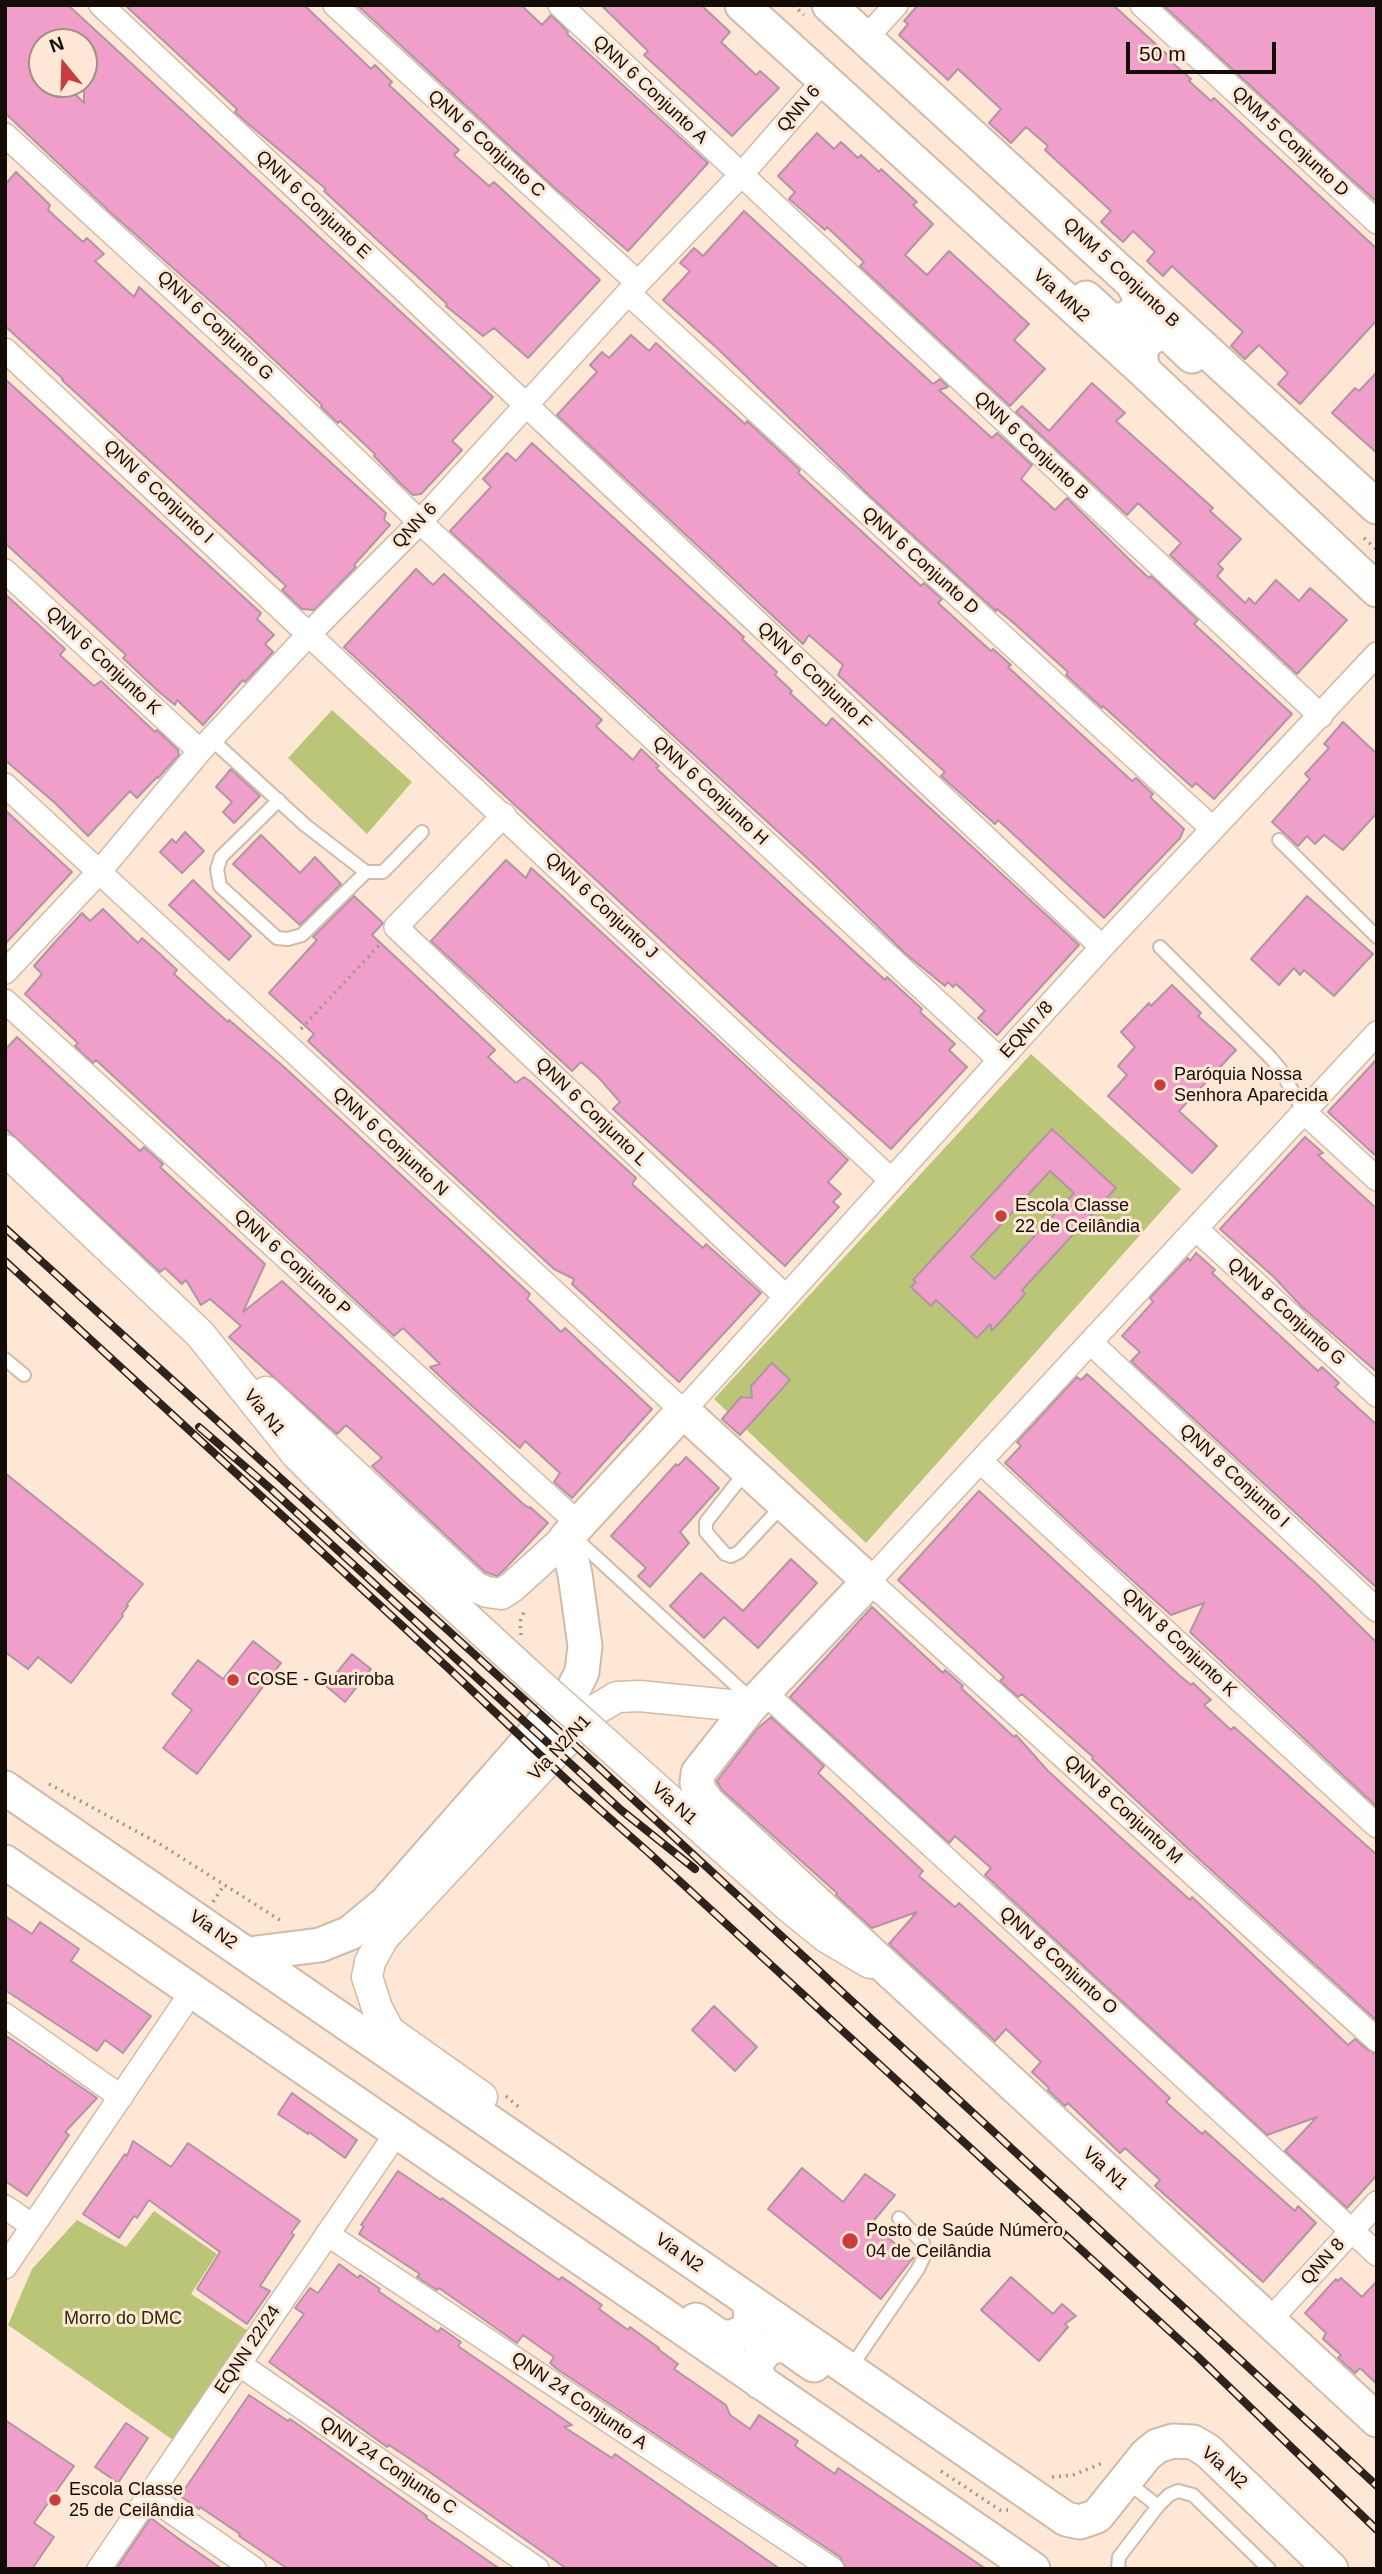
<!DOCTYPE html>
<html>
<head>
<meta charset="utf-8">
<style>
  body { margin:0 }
  #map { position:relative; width:1382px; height:2574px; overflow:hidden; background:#fee7d4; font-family:Helvetica,sans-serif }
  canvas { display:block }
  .frame { position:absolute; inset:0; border:7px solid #140c06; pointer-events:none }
  .north { position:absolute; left:28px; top:28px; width:70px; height:70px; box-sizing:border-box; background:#fee7d4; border:2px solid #a08f82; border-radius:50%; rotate:341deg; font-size:19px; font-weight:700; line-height:28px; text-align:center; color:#140c06 }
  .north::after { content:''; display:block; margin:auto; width:24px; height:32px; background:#cb3c3e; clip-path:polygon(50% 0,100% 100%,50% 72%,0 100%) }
  .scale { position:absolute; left:1126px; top:42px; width:150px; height:32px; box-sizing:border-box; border:4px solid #140c06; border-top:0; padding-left:9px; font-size:21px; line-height:24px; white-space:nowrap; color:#140c06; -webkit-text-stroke:5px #fee7d4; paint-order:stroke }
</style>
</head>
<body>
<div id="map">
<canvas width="1382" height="2574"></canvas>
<div class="frame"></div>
<div class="north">N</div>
<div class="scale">50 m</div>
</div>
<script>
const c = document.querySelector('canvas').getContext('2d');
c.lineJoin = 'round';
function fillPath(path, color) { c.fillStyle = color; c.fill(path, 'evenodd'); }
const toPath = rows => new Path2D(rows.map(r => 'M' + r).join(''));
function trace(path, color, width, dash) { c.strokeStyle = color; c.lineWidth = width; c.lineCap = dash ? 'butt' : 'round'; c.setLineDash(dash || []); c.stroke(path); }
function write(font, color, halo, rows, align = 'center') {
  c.font = font + ' Helvetica,sans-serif'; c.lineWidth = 6; c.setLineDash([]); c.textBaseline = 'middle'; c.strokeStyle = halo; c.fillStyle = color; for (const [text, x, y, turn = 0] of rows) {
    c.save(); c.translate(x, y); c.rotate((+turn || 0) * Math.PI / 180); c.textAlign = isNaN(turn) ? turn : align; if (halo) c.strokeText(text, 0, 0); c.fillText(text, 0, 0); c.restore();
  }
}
const green = toPath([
  [332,710,412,782,367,834,288,758],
  [1031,1054,1181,1189,866,1543,714,1399],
  [154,2211,217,2254,191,2294,248,2331,173,2440,8,2325,32,2269,77,2220,126,2247]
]);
const building = toPath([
  [5,5,68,5,493,397,452,441,462,450,421,494,413,495,401,484,374,456,375,454,340,421,338,423,321,407,322,405,235,323,110,212,5,113,5,5],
  [42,42,84,42,84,103,65,84,42,84,42,42],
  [125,5,304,5,371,69,375,65,392,82,389,85,459,150,454,155,489,186,494,182,600,280,528,358,494,328,483,336,446,306,447,304,324,191,326,189,246,122,235,112,237,109,125,5],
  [357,5,521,5,542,25,551,15,568,32,567,34,708,163,628,251,555,188,357,5],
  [601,5,701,5,730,32,721,42,756,75,760,71,779,88,732,136,644,55,648,51,601,5],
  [918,5,1113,5,1171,58,1169,60,1191,79,1189,81,1211,101,1214,98,1377,249,1377,320,1300,404,1278,384,1288,373,1259,345,1245,359,1231,346,1243,332,1172,266,1163,276,1147,261,1155,252,1133,231,1123,242,1101,222,1111,211,1045,150,1048,146,1026,127,1011,143,989,123,1001,109,958,69,948,80,899,35,908,24,904,21,918,5],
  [1163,5,1377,5,1377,202,1350,178,1163,5],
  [817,133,834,149,841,142,858,158,861,155,879,172,881,169,917,202,913,205,933,224,905,255,927,275,949,251,1029,324,1014,340,1045,369,1010,406,860,266,864,262,827,227,825,230,789,199,795,192,778,176,817,133],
  [16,172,50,205,48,210,83,242,87,238,104,254,95,261,134,297,139,287,386,513,384,520,390,525,354,565,356,567,314,610,302,609,282,590,286,586,62,380,63,379,5,326,5,185,16,172],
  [744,211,933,384,940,379,948,387,939,390,992,438,997,433,1032,465,1021,479,1055,510,1067,498,1136,566,1149,578,1151,576,1198,620,1194,624,1292,714,1214,799,1196,783,1192,787,1103,706,1102,708,1066,675,1068,672,1016,625,997,609,996,611,872,498,717,348,663,300,690,271,680,263,694,248,703,256,744,211],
  [631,335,649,351,656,343,745,424,747,421,800,470,798,473,921,586,924,583,942,599,938,603,991,651,993,649,1011,665,1008,667,1132,781,1136,778,1153,794,1150,797,1184,829,1180,838,1104,918,998,820,995,824,941,776,945,772,838,675,843,665,809,635,803,644,557,415,597,372,590,365,602,352,609,358,631,335],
  [1377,372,1377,453,1332,413,1355,388,1359,391,1377,372],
  [5,379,261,613,257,619,274,635,265,644,273,652,245,682,243,680,203,725,177,700,175,705,158,691,123,658,126,655,5,543,5,379],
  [1092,383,1125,413,1116,421,1213,508,1210,511,1241,539,1218,564,1223,569,1217,576,1245,603,1249,598,1255,604,1276,580,1299,601,1310,588,1347,620,1297,674,1170,555,1181,543,1138,503,1127,515,1016,412,1022,406,1049,431,1092,383],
  [532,443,744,637,742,639,777,672,775,675,792,691,790,693,826,726,832,718,1079,945,997,1035,978,1018,985,1011,968,995,956,984,953,987,948,982,945,986,907,955,821,871,450,531,491,487,483,479,507,453,516,461,532,443],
  [416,569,433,585,444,574,602,720,596,726,602,732,633,760,641,749,659,766,656,768,691,801,885,980,887,977,922,1009,920,1012,955,1044,949,1050,967,1067,891,1149,767,1038,344,647,416,569],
  [5,594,65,649,60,655,94,686,101,681,155,732,157,730,178,750,179,755,158,778,157,777,137,798,130,791,88,836,55,803,5,760,5,594],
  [1343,722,1377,754,1377,813,1343,850,1324,835,1315,844,1307,836,1298,846,1272,822,1310,779,1305,774,1329,748,1324,744,1343,722],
  [231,769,260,796,234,823,223,812,232,802,216,787,231,769],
  [5,810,72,872,5,944,5,810],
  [185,832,204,851,182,873,160,852,172,839,176,843,185,832],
  [261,835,300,873,315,857,341,884,300,925,233,864,261,835],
  [506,860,526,878,531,868,549,884,848,1160,828,1182,841,1194,833,1202,839,1207,785,1266,613,1109,620,1102,599,1078,581,1062,572,1071,431,941,506,860],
  [193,880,251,936,229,960,169,905,193,880],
  [354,896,383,923,372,935,495,1050,488,1057,516,1083,524,1077,530,1081,636,1178,632,1184,703,1248,706,1244,761,1293,679,1382,572,1284,574,1279,554,1269,325,1057,308,1041,314,1034,269,993,317,940,313,937,354,896],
  [1307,896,1373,954,1334,996,1304,970,1300,975,1294,968,1279,985,1251,959,1307,896],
  [103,909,138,943,142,938,160,954,177,970,174,974,228,1022,229,1020,284,1067,530,1294,527,1299,561,1332,565,1328,652,1409,572,1498,554,1482,560,1473,525,1441,520,1448,463,1398,430,1367,440,1364,403,1328,394,1336,96,1060,93,1063,75,1046,78,1043,25,994,42,974,34,966,56,941,82,913,90,921,103,909],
  [1172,985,1201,1013,1198,1016,1236,1050,1179,1111,1217,1146,1192,1173,1108,1096,1127,1075,1118,1066,1135,1047,1121,1032,1149,1003,1151,1006,1172,985],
  [17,1037,140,1151,144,1147,163,1164,160,1167,265,1264,243,1312,282,1281,522,1503,529,1508,530,1507,548,1523,503,1571,497,1576,485,1572,372,1466,382,1458,346,1425,337,1434,229,1337,241,1326,210,1299,201,1305,186,1280,182,1284,165,1268,160,1272,5,1128,5,1050,17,1037],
  [1377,1059,1377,1157,1328,1112,1377,1059],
  [1052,1129,1116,1188,1022,1290,1025,1294,992,1331,990,1324,977,1338,936,1300,931,1306,911,1287,916,1282,913,1280,1052,1129],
  [1050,1171,1074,1193,995,1279,971,1257,1050,1171],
  [1305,1137,1323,1153,1318,1155,1377,1209,1377,1372,1302,1307,1274,1277,1220,1229,1305,1137],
  [1196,1253,1215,1270,1212,1273,1318,1371,1322,1367,1339,1383,1335,1387,1377,1425,1377,1588,1131,1361,1140,1352,1122,1336,1153,1302,1150,1298,1188,1258,1190,1261,1196,1253],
  [772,1363,790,1380,740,1435,722,1419,741,1397,752,1398,751,1386,772,1363],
  [1087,1374,1317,1584,1377,1643,1377,1807,1190,1632,1204,1603,1171,1615,1093,1545,1005,1463,1021,1446,1017,1442,1077,1377,1081,1380,1087,1374],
  [686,1457,719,1488,680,1532,689,1543,650,1587,638,1576,646,1568,611,1536,676,1464,678,1466,686,1457],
  [5,1473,143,1584,127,1604,128,1606,122,1614,123,1616,71,1683,38,1657,28,1669,5,1652,5,1473],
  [979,1491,1179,1675,1191,1685,1193,1683,1211,1700,1204,1705,1231,1730,1234,1727,1377,1855,1377,2021,1199,1859,1092,1759,1093,1757,1022,1694,1018,1697,1000,1681,1004,1677,898,1580,979,1491],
  [791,1559,817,1583,758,1648,724,1617,704,1638,670,1606,701,1573,743,1611,791,1559],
  [872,1607,943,1673,945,1670,963,1686,961,1688,1014,1737,1016,1735,1048,1771,1119,1836,1190,1900,1192,1897,1209,1913,1348,2045,1355,2039,1368,2050,1377,2054,1377,2175,1347,2208,1285,2151,1317,2117,1267,2135,985,1875,991,1868,955,1836,949,1843,790,1697,872,1607],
  [253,1641,281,1663,197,1774,163,1748,192,1710,172,1694,198,1660,223,1679,253,1641],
  [352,1654,371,1669,345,1702,326,1686,352,1654],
  [771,1717,824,1766,818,1773,923,1871,919,1876,955,1907,959,1903,1070,2004,1170,2098,1166,2102,1202,2134,1205,2131,1295,2211,1298,2206,1316,2223,1263,2282,1155,2186,1160,2180,1125,2148,1120,2153,1068,2103,1065,2106,1048,2090,1049,2088,1032,2072,1041,2062,1006,2029,995,2041,889,1944,917,1912,872,1928,836,1895,837,1893,722,1790,717,1781,757,1729,771,1717],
  [5,1916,32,1934,40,1922,79,1949,71,1961,151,2016,123,2053,105,2040,97,2051,5,1990,5,1916],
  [714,2006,757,2047,735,2071,692,2030,714,2006],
  [5,2035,97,2098,65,2132,69,2135,27,2196,5,2181,5,2035],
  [292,2093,357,2140,345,2158,309,2132,308,2134,278,2114,292,2093],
  [133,2141,171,2167,188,2143,300,2221,291,2233,294,2235,260,2286,270,2291,247,2324,197,2289,220,2252,149,2200,137,2218,134,2216,119,2238,83,2214,125,2154,127,2156,133,2141],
  [802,2168,843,2202,865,2174,895,2195,871,2224,913,2258,881,2299,768,2209,802,2168],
  [398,2171,441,2200,442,2198,559,2280,562,2277,602,2305,599,2309,628,2330,630,2327,659,2348,658,2349,678,2364,674,2369,726,2405,730,2415,750,2429,759,2415,798,2441,795,2446,835,2474,838,2468,986,2569,846,2569,840,2557,557,2369,550,2363,554,2357,523,2335,517,2343,439,2288,437,2290,417,2277,420,2274,359,2234,364,2226,361,2225,398,2171],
  [339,2264,358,2278,360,2275,380,2289,378,2291,438,2332,441,2328,461,2342,458,2346,572,2425,564,2427,612,2458,615,2454,780,2569,567,2569,428,2471,389,2445,387,2447,269,2362,304,2314,295,2308,310,2288,318,2293,339,2264],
  [1011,2277,1053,2314,1062,2304,1076,2316,1065,2324,1068,2327,1039,2361,981,2310,1011,2277],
  [1341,2278,1362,2297,1377,2281,1377,2384,1360,2368,1355,2373,1338,2358,1341,2355,1323,2339,1326,2333,1305,2313,1336,2279,1338,2281,1341,2278],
  [249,2395,288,2421,290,2419,310,2433,427,2516,426,2518,500,2569,288,2569,239,2536,240,2534,200,2507,199,2509,180,2496,249,2395],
  [5,2420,74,2466,34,2523,54,2537,32,2569,5,2569,5,2420],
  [126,2423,148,2438,118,2483,95,2467,126,2423],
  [151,2518,179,2539,222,2569,116,2569,151,2518]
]);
const path = toPath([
  [793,5,804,15],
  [1364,538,1377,550],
  [301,1029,382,942],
  [521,1635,520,1622,525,1609],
  [49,1784,160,1844,283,1922],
  [213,1902,224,1885],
  [506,2096,521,2109],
  [941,2471,1000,2510,1008,2510],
  [1052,2477,1073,2475,1105,2462]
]);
const service = toPath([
  [211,739,305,825,366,872,383,872,422,832],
  [279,800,221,857,217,869,220,886,277,938,288,939,302,935,366,872],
  [1279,840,1377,937],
  [1160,947,1270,1057,1280,1069,1304,1112],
  [5,1359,24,1375],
  [747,1470,706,1522,706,1532,725,1554,731,1556,739,1552,783,1505],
  [573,1536,753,1701],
  [849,2370,918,2269,925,2254,923,2243,899,2218],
  [1126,2481,1158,2506],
  [1118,2569,1119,2557,1158,2506,1169,2495,1178,2491,1193,2495,1269,2569]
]);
const minor = toPath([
  [101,5,1102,947],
  [335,5,638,283],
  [560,5,1321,716],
  [1142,5,1377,222],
  [865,39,896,5],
  [5,135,275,382,420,522,1000,1060],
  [628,293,1213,829],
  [5,350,891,1180],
  [5,571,200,751],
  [5,785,683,1411,1102,947,1377,654],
  [504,815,396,927,786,1297],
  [5,972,100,871,200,751,310,633,420,522,628,293,741,175,824,80],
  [5,1001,580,1525],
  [1377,1033,869,1581,1377,2040],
  [1304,1112,1377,1179],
  [1196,1229,1377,1395],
  [1091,1343,1377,1610],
  [980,1461,1377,1826],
  [764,1692,1377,2254],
  [5,2015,121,2097],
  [5,2207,33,2226],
  [327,2234,832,2569],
  [5,2267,193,1990],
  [1269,2321,1377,2203],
  [239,2364,537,2569],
  [149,2496,254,2569],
  [99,2569,398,2131]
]);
const tertiary = toPath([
  [5,1150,200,1334,297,1455,377,1535,536,1681],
  [266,1392,475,1587,487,1592,501,1594,512,1587,566,1538],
  [608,1745,789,1907,826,1937,870,1963],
  [482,2097,389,2031,377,2008,367,1977,370,1962,383,1938,595,1710,617,1697,639,1696,750,1707]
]);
const secondary = toPath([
  [742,5,1144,371,1377,590],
  [829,5,1377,507],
  [1086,298,1110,320,1127,320,1140,305,1139,295,1131,281],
  [1144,371,1141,360,1141,350,1148,339,1157,335,1165,334,1172,337,1192,356],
  [5,1788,1066,2519,1080,2522,1097,2516,1146,2455,1157,2446,1173,2441,1193,2442,1208,2451,1331,2569],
  [5,1862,1033,2569],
  [248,1954,320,1945,350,1933,386,1903,573,1690,582,1672,585,1646,575,1574,566,1538,683,1411,869,1581,750,1707,698,1773,697,1783,700,1792,708,1803,1377,2420],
  [696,2320,720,2337,733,2337,745,2331,749,2325,751,2317,749,2302],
  [760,2382,756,2368,758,2360,767,2349,773,2346,787,2346,814,2365]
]);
const rail = toPath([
  [5,1228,593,1762,1377,2486],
  [5,1261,446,1666,572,1785,648,1852,1198,2357,1377,2530],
  [199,1427,271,1489,621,1810,695,1869]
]);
const tertiaryBridge = toPath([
  [536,1681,608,1745]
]);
const markers = [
  [1160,1085,7,"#cb3c3e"],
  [1001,1216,7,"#cb3c3e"],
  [233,1680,7,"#cb3c3e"],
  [850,2241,9,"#cb3c3e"],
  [55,2500,7,"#cb3c3e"]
];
const streetNames = [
  ["QNN 6 Conjunto A",650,90,43],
  ["QNN 6",799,109,-49],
  ["QNM 5 Conjunto D",1290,142,43],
  ["QNN 6 Conjunto C",486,144,42],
  ["QNN 6 Conjunto E",313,205,43],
  ["QNM 5 Conjunto B",1121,273,43],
  ["Via MN2",1061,296,42],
  ["QNN 6 Conjunto G",215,326,43],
  ["QNN 6 Conjunto B",1031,446,43],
  ["QNN 6 Conjunto I",158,492,43],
  ["QNN 6",415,526,-46],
  ["QNN 6 Conjunto D",920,561,42],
  ["QNN 6 Conjunto K",103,661,43],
  ["QNN 6 Conjunto F",814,676,43],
  ["QNN 6 Conjunto H",710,791,43],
  ["QNN 6 Conjunto J",601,906,43],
  ["EQNn /8",1027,1030,-48],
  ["QNN 6 Conjunto L",591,1112,44],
  ["QNN 6 Conjunto N",390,1142,43],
  ["QNN 6 Conjunto P",292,1263,42],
  ["QNN 8 Conjunto G",1286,1312,42],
  ["Via N1",264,1413,51],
  ["QNN 8 Conjunto I",1234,1476,43],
  ["QNN 8 Conjunto K",1179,1643,43],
  ["Via N2/N1",560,1748,-47],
  ["Via N1",674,1804,42],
  ["QNN 8 Conjunto M",1123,1810,42],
  ["Via N2",213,1930,35],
  ["QNN 8 Conjunto O",1058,1961,42],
  ["Via N1",1105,2169,43],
  ["Via N2",679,2253,35],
  ["QNN 8",1323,2262,-48],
  ["EQNN 22/24",248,2350,-56],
  ["QNN 24 Conjunto A",579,2401,34],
  ["QNN 24 Conjunto C",388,2466,34],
  ["Via N2",1224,2468,41]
];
const poiNames = [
  ["Paróquia Nossa",1174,1075],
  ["Senhora Aparecida",1174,1096],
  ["Escola Classe",1015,1206],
  ["22 de Ceilândia",1015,1227],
  ["COSE - Guariroba",247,1680],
  ["Posto de Saúde Número",866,2231],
  ["04 de Ceilândia",866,2252],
  ["Escola Classe",69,2490],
  ["25 de Ceilândia",69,2511]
];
const parkNames = [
  ["Morro do DMC",123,2319]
];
fillPath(green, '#bac577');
fillPath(building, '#ef9fc9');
trace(building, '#b096a3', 2);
trace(service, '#d0baa8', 16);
trace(minor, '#d0baa8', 26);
trace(tertiary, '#d0baa8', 33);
trace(secondary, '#d0baa8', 37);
trace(path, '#a79688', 3.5, [2, 5]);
trace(service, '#fff', 12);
trace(minor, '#fff', 23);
trace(tertiary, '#fff', 30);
trace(secondary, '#fff', 33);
trace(rail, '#2d231c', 8);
trace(rail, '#fee7d4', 5, [16]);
trace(tertiaryBridge, '#d0baa8', 33, []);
trace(tertiaryBridge, '#fff', 30);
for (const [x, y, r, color] of markers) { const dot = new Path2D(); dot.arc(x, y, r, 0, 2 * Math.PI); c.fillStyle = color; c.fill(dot); trace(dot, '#fee7d4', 2.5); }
write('18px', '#140c06', '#fee7d4', streetNames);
write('18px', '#140c06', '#fee7d4', poiNames, 'left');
write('18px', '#282c07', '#fee7d4', parkNames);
</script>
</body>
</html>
